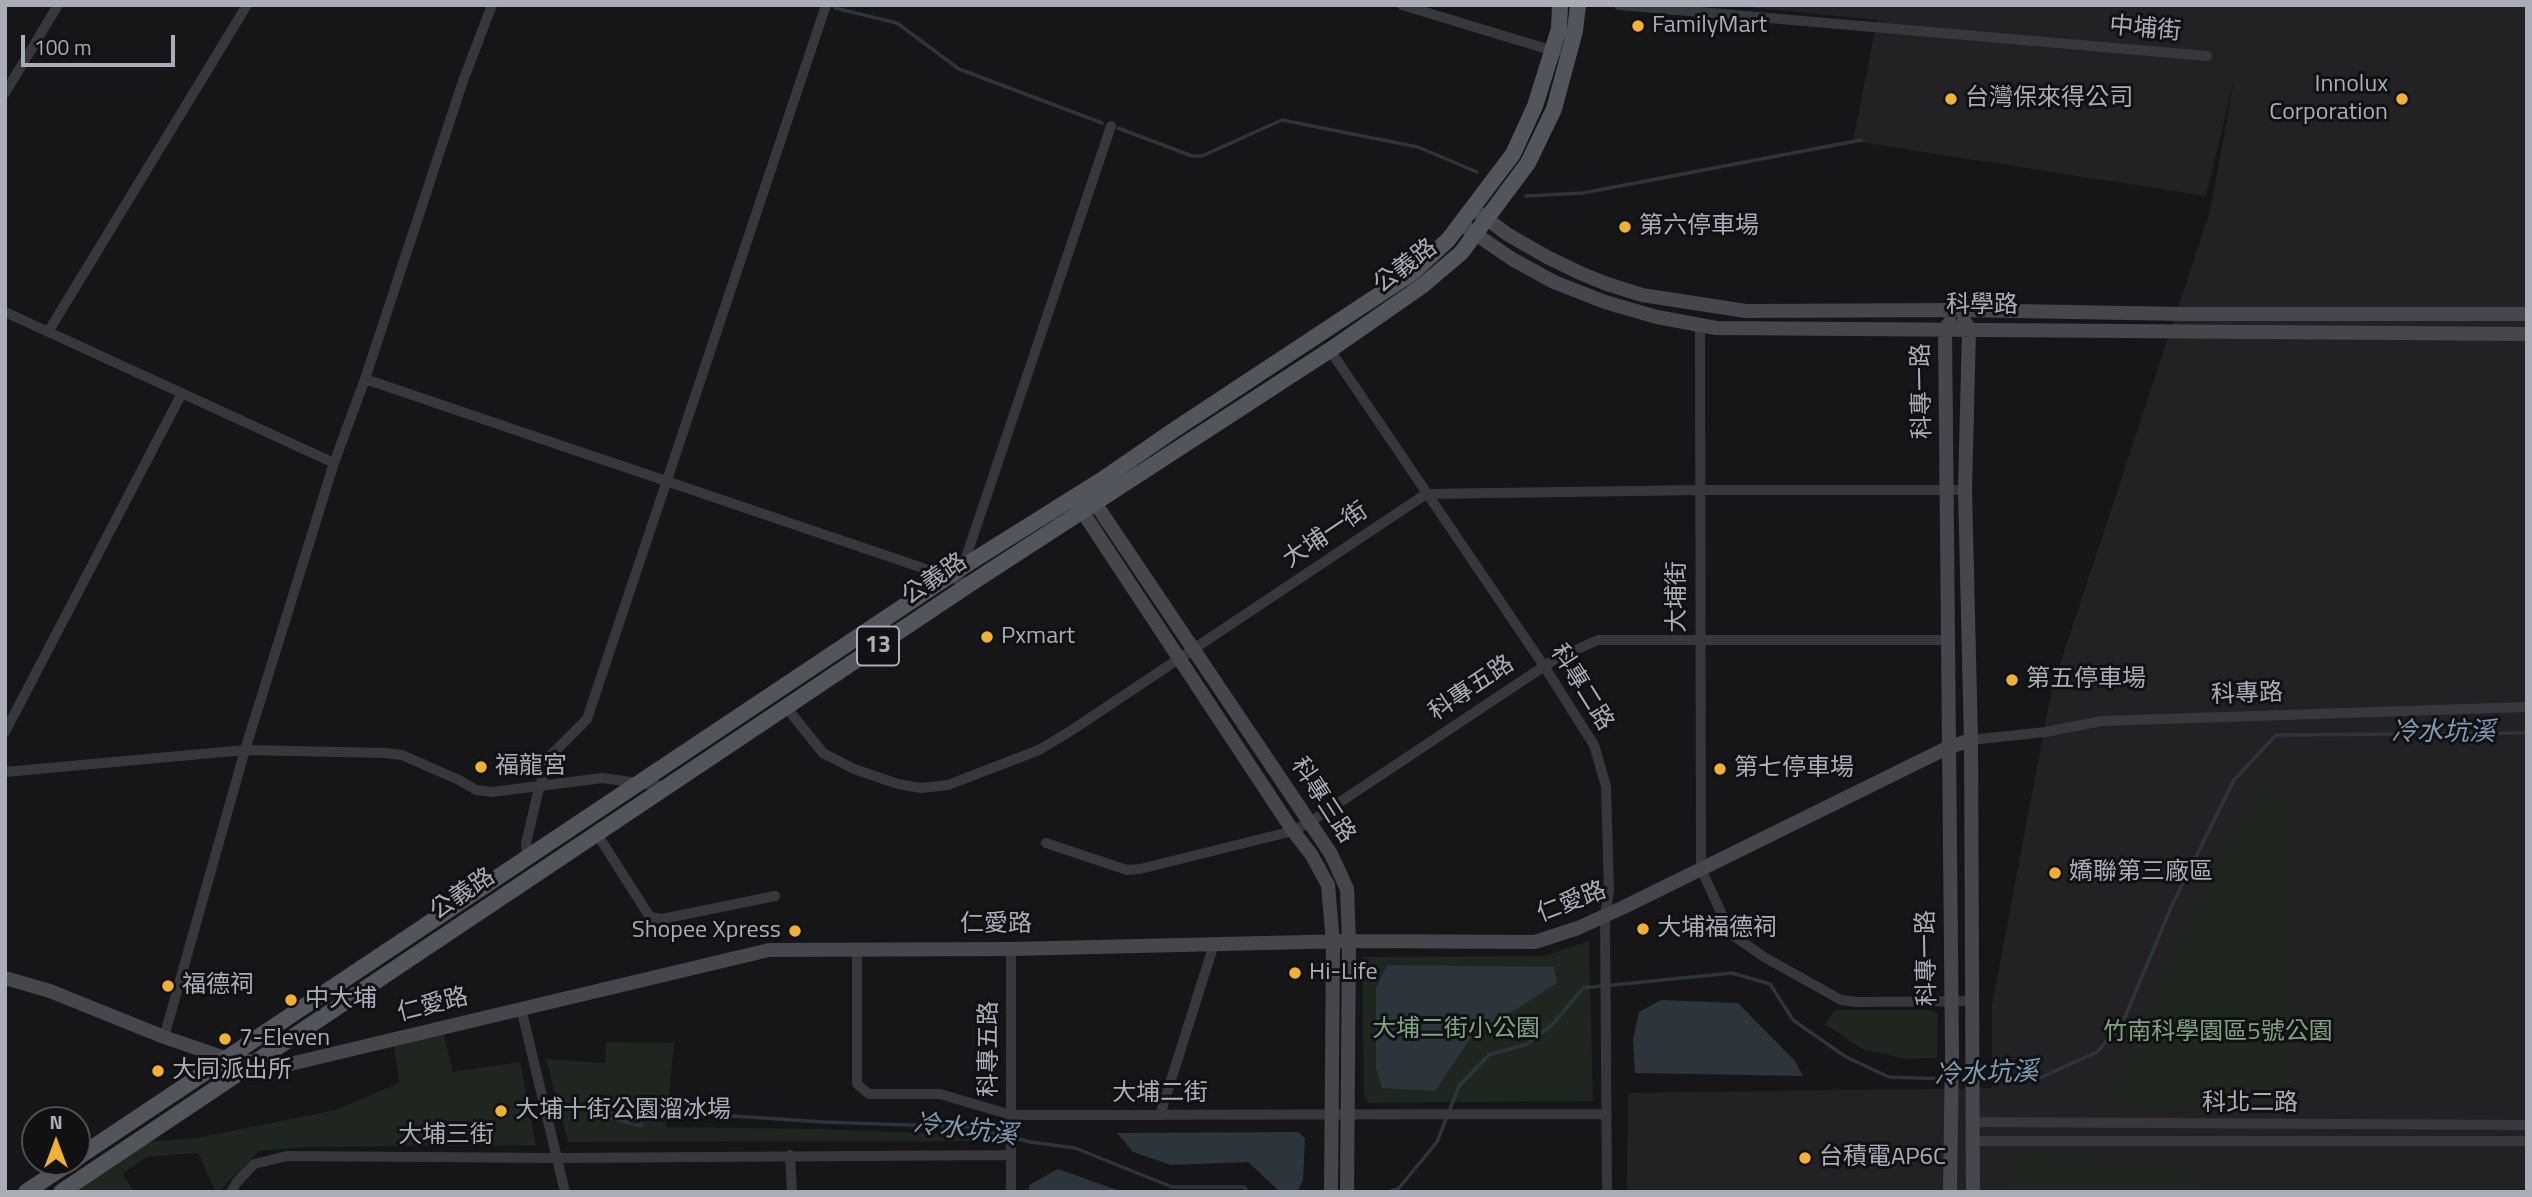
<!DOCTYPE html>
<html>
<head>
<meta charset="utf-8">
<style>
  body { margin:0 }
  #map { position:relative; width:2532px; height:1197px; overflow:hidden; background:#161618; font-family:"Titillium Web",sans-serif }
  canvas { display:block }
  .frame { position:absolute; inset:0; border:7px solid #a8adb8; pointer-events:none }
  .north { position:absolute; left:21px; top:1106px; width:70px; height:70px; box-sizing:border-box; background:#111113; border:2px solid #4d4f55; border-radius:50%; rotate:0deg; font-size:19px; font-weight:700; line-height:28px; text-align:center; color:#a8adb8 }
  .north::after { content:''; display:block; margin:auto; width:24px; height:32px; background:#f2b134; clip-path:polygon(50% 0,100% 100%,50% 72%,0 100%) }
  .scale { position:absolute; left:21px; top:35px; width:154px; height:32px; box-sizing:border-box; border:4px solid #a8adb8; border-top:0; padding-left:9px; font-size:21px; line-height:24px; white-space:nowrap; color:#a8adb8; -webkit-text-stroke:5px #111113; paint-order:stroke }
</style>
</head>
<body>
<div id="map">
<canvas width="2532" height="1197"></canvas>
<div class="frame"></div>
<div class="north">N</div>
<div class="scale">100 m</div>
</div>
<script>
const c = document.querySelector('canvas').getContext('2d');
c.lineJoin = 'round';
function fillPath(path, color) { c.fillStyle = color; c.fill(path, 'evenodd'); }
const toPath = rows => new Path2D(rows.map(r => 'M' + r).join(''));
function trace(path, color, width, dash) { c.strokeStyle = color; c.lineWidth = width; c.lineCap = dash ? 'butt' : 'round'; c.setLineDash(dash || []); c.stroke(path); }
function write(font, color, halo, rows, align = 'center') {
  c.font = font + ' "Titillium Web","Noto Sans TC",sans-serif'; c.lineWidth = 6; c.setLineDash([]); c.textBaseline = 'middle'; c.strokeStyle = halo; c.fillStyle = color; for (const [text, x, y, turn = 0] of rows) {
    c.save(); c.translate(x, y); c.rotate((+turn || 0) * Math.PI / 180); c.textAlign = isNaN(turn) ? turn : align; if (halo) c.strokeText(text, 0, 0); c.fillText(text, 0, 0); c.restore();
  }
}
const built = toPath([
  [1727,5,2527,5,2527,1192,1627,1192,1628,1093,1992,1088,1992,1005,2052,688,2210,211,2235,76,2206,196,1853,141,1877,20]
]);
const green = toPath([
  [2259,790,2289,795,2291,1109,2107,1106,2193,908],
  [1589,941,1593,1101,1369,1103,1364,1096,1362,957,1543,956],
  [1835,1010,1927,1010,1938,1013,1937,1058,1905,1059,1862,1049,1825,1024],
  [443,1032,453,1072,520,1062,536,1145,306,1147,259,1151,218,1192,216,1192,198,1153,146,1157,123,1174,134,1192,74,1192,146,1142,197,1138,336,1110,399,1083,394,1046],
  [606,1042,674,1043,666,1127,823,1129,969,1135,975,1141,568,1142,546,1059,605,1063],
  [2013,1150,2202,1173,2203,1192,2013,1192]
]);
const water = toPath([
  [1387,965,1554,967,1557,983,1470,1039,1435,1091,1382,1088,1376,1068,1376,988],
  [1661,1000,1738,1003,1795,1061,1803,1076,1635,1073,1633,1039,1639,1012],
  [594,1102,634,1124,643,1123,643,1128,606,1119,602,1112,591,1109,590,1104],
  [1298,1132,1305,1138,1303,1180,1297,1192,1278,1190,1248,1162,1171,1165,1133,1152,1117,1133],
  [1058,1169,1123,1192,1029,1192,1029,1185]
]);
const stream = toPath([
  [835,8,897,23,959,69,1102,123],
  [1118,128,1192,156,1202,156,1282,120,1418,147,1477,172],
  [1526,196,1583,193,1861,140],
  [1978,1078,2042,1077,2097,1052,2123,1022,2172,905,2234,780,2276,735,2527,733],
  [673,1112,823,1122,967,1127,1031,1142,1075,1148,1172,1187,1244,1187,1248,1192],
  [1388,1192,1399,1188,1437,1142,1459,1086,1489,1055,1527,1044,1553,1024,1583,988,1732,973,1770,984,1793,1020,1846,1057,1889,1077,1949,1079]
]);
const street = toPath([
  [1402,5,1557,52],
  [1619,5,2207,56],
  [5,93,58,5],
  [5,312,334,463],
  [1700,325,1701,869,1731,934,1764,957,1841,1000,1857,1002,1972,1001],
  [48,332,247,5],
  [1330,350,1544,666,1594,745,1606,786,1609,892,1605,914,1607,1192],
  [365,379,970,584],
  [962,569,1111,126],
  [786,707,823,753,854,769,898,784,921,788,948,785,1039,750,1072,730,1426,494,1700,490,1965,490],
  [5,732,182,393],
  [1971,740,2045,732,2102,721,2527,707],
  [5,772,245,750,385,753,402,755,459,780,476,790,492,792,602,778,667,787],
  [597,834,650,917,662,919,775,896],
  [1046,843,1127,870,1140,869,1293,831,1310,822,1555,659,1598,640,1948,640],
  [527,856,526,843,539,788,551,755,587,719,826,5],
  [857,948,857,1084,869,1094,940,1094,1011,1115,1607,1114],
  [521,1008,565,1192],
  [164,1037,245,750,334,463,365,379,463,81,492,5],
  [1160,1115,1214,944],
  [1972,1122,2527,1125],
  [1973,1141,2527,1141],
  [790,1155,792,1192],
  [231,1192,237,1182,254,1164,287,1156,557,1158,1011,1155],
  [1011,1192,1011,949]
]);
const secondary = toPath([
  [1479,213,1507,234,1547,257,1580,273,1607,284,1642,295,1746,311,1959,310,2183,314,2527,314],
  [1461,224,1512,259,1554,282,1605,302,1657,317,1716,328,2527,334],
  [1964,320,1969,329,1965,490,1971,740,1973,1192],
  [1950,322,1945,329,1952,1052,1950,1192],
  [1089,494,1331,854,1347,889,1349,941,1347,1192],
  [1076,502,1293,831,1311,854,1328,885,1333,943,1331,1192],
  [5,978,50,991,164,1037,228,1059,286,1065,769,950,1011,949,1349,941,1535,942,1578,928,1624,907,1949,747,1971,740]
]);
const primary = toPath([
  [77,1158,961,568,1103,479,1174,430,1412,273,1448,240,1513,154,1535,106,1559,29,1560,5],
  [26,1192,71,1162],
  [61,1192,970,584,1330,350,1422,286,1461,253,1528,163,1554,109,1575,31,1578,5]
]);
const markers = [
  [1638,26,7,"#f2b134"],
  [1951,99,7,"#f2b134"],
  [2402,99,7,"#f2b134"],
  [1625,227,7,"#f2b134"],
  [987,637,7,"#f2b134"],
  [2012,680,7,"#f2b134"],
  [481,767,7,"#f2b134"],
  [1720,769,7,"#f2b134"],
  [2055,873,7,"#f2b134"],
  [1643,929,7,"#f2b134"],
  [795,931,7,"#f2b134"],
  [1295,973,7,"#f2b134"],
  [168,986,7,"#f2b134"],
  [291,1000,7,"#f2b134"],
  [225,1039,7,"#f2b134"],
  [158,1071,7,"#f2b134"],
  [501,1111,7,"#f2b134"],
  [1805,1158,7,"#f2b134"]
];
const shields = [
  [878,646,42]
];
const shieldNames = [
  ["13",878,646]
];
const poiNames = [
  ["FamilyMart",1652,26],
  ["Innolux",2388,85,"right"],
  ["Corporation",2388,113,"right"],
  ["台灣保來得公司",1965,99],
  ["第六停車場",1639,227],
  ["Pxmart",1001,637],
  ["第五停車場",2026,680],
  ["福龍宮",495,767],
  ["第七停車場",1734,769],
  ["嬌聯第三廠區",2069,873],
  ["大埔福德祠",1657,929],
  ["Shopee Xpress",781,931,"right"],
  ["Hi-Life",1309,973],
  ["福德祠",182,986],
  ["中大埔",305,1000],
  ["7-Eleven",239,1039],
  ["大同派出所",172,1071],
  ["大埔十街公園溜冰場",515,1111],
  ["台積電AP6C",1819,1158]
];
const streetNames = [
  ["中埔街",2145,30,5],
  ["公義路",1406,267,-37],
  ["科學路",1982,306],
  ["科專一路",1923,391,-91],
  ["大埔一街",1326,536,-34],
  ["公義路",935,580,-34],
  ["大埔街",1678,597,-90],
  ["科專二路",1581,688,58],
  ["科專五路",1472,689,-34],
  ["科專路",2247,695,-2],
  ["科專三路",1322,801,57],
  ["公義路",463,895,-34],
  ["仁愛路",1572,903,-21],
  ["仁愛路",996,925],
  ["科專一路",1928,958,-91],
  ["仁愛路",433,1006,-14],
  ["科專五路",990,1049,-90],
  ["大埔二街",1160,1094],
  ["科北二路",2250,1104],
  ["大埔三街",446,1136]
];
const parkNames = [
  ["大埔二街小公園",1456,1030],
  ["竹南科學園區5號公園",2218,1033]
];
const waterNames = [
  ["冷水坑溪",2443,734],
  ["冷水坑溪",1986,1075,-2],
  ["冷水坑溪",965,1131,7]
];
fillPath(built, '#222225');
fillPath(green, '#1e261f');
fillPath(water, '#2c353c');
trace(stream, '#2c353c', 3.5);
trace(street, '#37383d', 10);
trace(secondary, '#45474d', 14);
trace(primary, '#53555c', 16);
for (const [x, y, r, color] of markers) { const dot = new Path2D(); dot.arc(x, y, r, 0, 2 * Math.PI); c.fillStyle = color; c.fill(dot); trace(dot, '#111113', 2.5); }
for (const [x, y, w] of shields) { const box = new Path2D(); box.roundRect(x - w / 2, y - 19.5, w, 39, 5); c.fillStyle = '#111113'; c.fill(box); trace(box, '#a8adb8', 2); }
write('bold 23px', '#a8adb8', null, shieldNames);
write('24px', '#a8adb8', '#111113', poiNames, 'left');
write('24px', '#a8adb8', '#111113', streetNames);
write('24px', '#7fa381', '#111113', parkNames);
write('italic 26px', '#7f9bb3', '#111113', waterNames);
</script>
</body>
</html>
